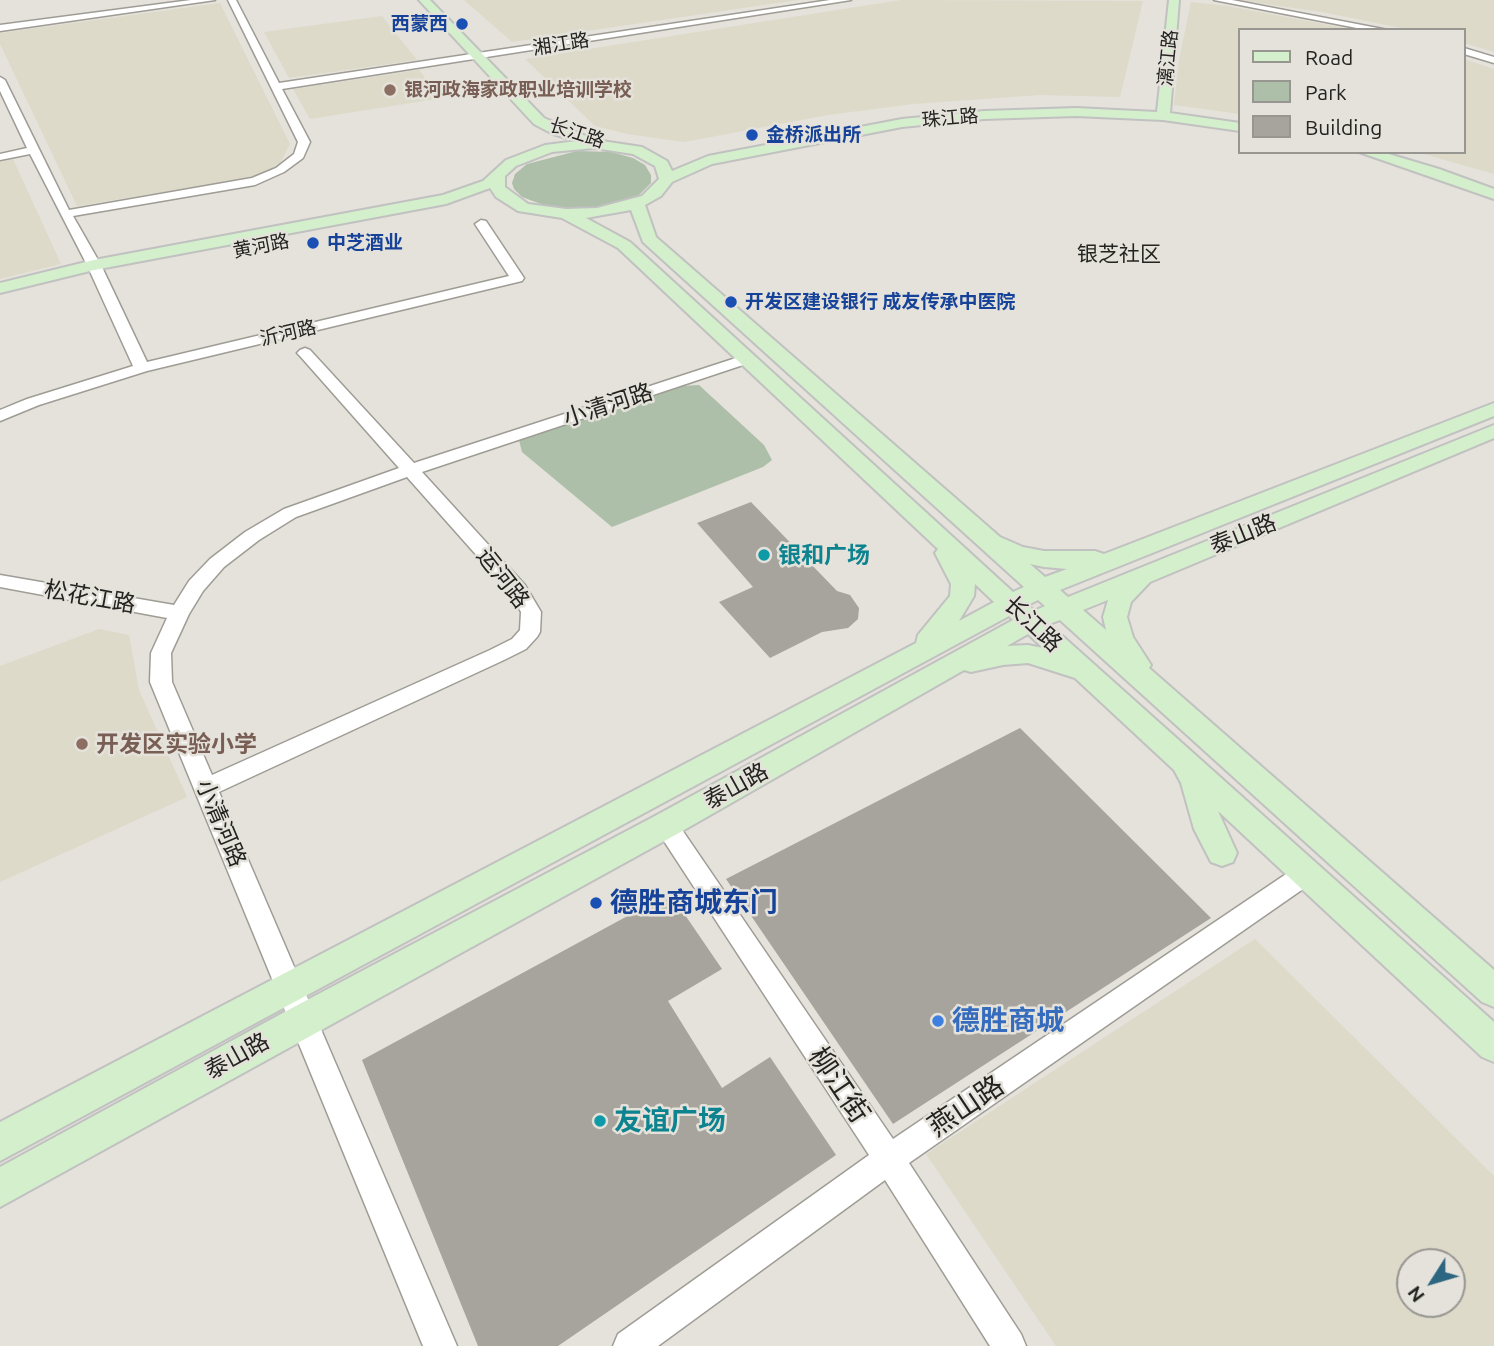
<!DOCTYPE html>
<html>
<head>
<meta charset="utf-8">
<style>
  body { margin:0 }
  #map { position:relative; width:1494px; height:1346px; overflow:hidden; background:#e4e2da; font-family:Ubuntu,sans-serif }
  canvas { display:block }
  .legend { position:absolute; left:1238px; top:28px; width:228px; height:126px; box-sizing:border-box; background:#e4e2da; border:2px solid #979690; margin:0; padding:9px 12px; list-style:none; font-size:21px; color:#232320 }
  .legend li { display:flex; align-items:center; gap:14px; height:35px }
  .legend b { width:35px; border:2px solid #979690 }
  .north { position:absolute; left:1396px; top:1248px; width:70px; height:70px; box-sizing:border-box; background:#e4e2da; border:2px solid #979690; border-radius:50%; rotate:233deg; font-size:19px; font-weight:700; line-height:28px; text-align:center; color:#232320 }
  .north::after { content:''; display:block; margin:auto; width:24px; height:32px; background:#2d6680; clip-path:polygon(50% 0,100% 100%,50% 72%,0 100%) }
</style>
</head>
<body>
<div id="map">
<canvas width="1494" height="1346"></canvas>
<ul class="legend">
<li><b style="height:9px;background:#d4efcc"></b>Road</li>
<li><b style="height:19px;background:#adbea9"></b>Park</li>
<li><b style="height:19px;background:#a6a49c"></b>Building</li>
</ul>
<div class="north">N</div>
</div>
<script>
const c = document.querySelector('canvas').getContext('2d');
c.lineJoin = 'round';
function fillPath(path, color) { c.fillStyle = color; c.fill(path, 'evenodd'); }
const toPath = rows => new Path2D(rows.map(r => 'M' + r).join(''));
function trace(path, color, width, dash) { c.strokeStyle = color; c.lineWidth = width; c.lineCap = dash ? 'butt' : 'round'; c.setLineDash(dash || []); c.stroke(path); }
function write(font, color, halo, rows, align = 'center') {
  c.font = font + ' Ubuntu,"Noto Sans SC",sans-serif'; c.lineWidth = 5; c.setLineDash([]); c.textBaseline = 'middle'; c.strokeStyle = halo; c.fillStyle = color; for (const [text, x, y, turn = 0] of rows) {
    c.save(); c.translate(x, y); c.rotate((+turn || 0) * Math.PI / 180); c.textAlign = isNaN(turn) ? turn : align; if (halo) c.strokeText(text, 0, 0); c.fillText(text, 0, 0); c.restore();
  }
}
const built = toPath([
  [464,0,798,0,512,42],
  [901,0,1143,1,1120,97,1040,95,913,104,828,115,684,142,627,134,595,126,525,59],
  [1237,0,1494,0,1494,52,1464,43,1464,30,1411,30,1322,12],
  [1191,2,1227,6,1356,30,1240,30,1240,114,1174,105,1179,60],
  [220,3,290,144,281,162,263,174,244,179,77,206,0,44,0,33],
  [382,16,417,60,289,78,264,32],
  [1464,59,1494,69,1494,174,1417,152,1464,152],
  [419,70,442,98,310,119,293,89],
  [13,159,61,264,0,279,0,162],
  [99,629,129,635,139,690,187,797,0,882,0,666],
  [1255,939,1494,1176,1494,1346,1056,1346,926,1154],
  [1410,1262,1452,1262,1452,1304,1410,1304]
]);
const green = toPath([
  [577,151,611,152,633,158,645,165,651,175,651,183,639,195,620,203,594,208,566,209,541,204,522,197,514,189,512,183,515,174,527,164],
  [699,385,764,445,772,460,763,467,612,527,522,452,519,440,681,386]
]);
const building = toPath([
  [751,502,837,591,850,595,859,608,858,619,848,628,822,632,770,658,719,602,753,587,697,523],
  [1020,728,1211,918,893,1124,726,879],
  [670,893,722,969,668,1001,722,1088,770,1057,836,1155,558,1346,478,1346,362,1060]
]);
const minor = toPath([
  [191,0,215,0,0,31,0,25,191,0],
  [228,0,236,0,279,83,830,0,851,0,282,89,310,142,303,158,284,172,255,185,73,216,101,265,147,362,509,276,475,224,481,220,486,221,524,278,522,281,147,371,39,405,0,421,0,410,27,399,133,366,87,265,30,154,0,160,0,154,27,148,0,91,0,77,5,80,69,210,252,178,276,168,294,154,298,142,228,0],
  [1214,0,1232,0,1388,30,1367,30,1214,0],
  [1464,48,1494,57,1494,63,1464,54,1464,48],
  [305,348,310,350,414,463,742,356,747,354,755,359,752,362,422,472,525,585,541,612,540,632,537,637,526,649,504,660,219,792,457,1346,423,1346,150,682,151,653,167,618,0,587,0,575,174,605,189,581,210,559,245,532,284,509,399,468,300,356,297,353,300,350,305,348],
  [407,477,511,594,521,612,520,630,512,639,490,650,212,775,172,682,171,653,189,614,203,591,224,567,259,540,296,517,407,477],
  [666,815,674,818,893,1139,1298,866,1307,862,1316,866,1319,873,1316,880,909,1163,1021,1334,1026,1346,990,1346,885,1180,658,1346,613,1346,618,1334,869,1155,658,832,654,825,658,818,666,815]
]);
const major = toPath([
  [419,0,430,0,544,118,595,140,642,147,667,161,672,171,708,156,902,119,984,111,1076,108,1157,112,1169,0,1179,0,1170,113,1240,123,1240,131,1163,120,1076,116,984,119,902,127,712,164,672,182,661,196,645,205,656,237,1000,537,1023,547,1044,551,1095,551,1104,554,1494,403,1494,416,1060,590,1068,597,1494,425,1494,438,1150,582,1131,602,1127,617,1133,637,1151,665,1149,668,1494,970,1494,1007,1482,1002,1060,620,1049,624,1494,1022,1494,1062,1482,1057,1218,811,1237,853,1233,862,1222,866,1211,862,1194,829,1181,783,1174,770,1075,678,1028,663,1003,665,971,672,964,670,677,834,0,1207,0,1167,292,1008,655,816,1013,620,1009,616,0,1161,0,1122,916,643,918,635,950,596,951,584,935,553,938,549,618,248,562,218,518,211,496,197,490,188,446,204,94,270,0,293,0,283,94,260,443,195,483,181,506,160,545,145,577,141,553,134,534,124,419,0],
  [594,148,633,154,655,166,659,179,642,196,597,208,566,209,528,204,505,187,505,176,516,166,552,152,594,148],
  [631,210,643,242,1024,587,1013,592,630,242,586,218,631,210],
  [1030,564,1044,567,1067,569,1045,577,1030,564],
  [975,584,994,602,959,621,974,596,975,584],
  [1038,600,1045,606,1034,611,1028,605,1038,600],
  [1108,600,1103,617,1106,630,1083,610,1108,600],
  [1028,634,1043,648,1028,645,1007,646,1028,634],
  [1359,152,1382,152,1439,169,1494,189,1494,199,1359,152]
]);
const markers = [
  [462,24,7,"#1a4fb4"],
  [390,90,7,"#8d6e63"],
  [752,135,7,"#1a4fb4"],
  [313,243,7,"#1a4fb4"],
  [731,302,7,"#1a4fb4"],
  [764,555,7,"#0f9aa8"],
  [82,744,7,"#8d6e63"],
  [596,903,7,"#1a4fb4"],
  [938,1021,7,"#3f7fe0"],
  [600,1121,7,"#0f9aa8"]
];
const farTransitnames = [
  ["西蒙西",448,24,"right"],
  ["金桥派出所",766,135],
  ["中芝酒业",327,243],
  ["开发区建设银行 成友传承中医院",745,302]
];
const farStreetnames = [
  ["湘江路",561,44,-9],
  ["漓江路",1168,58,-84],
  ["珠江路",950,118,-5],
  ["长江路",577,133,18],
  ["黄河路",261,246,-11],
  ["沂河路",288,333,-13]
];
const farEducationnames = [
  ["银河政海家政职业培训学校",404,90]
];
const farQuarternames = [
  ["银芝社区",1119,254]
];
const streetNames = [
  ["小清河路",608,405,-18],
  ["泰山路",1243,534,-22],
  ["运河路",503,578,52],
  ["松花江路",90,597,10],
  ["长江路",1033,624,43],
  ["泰山路",736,786,-29],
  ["小清河路",221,823,67],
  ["泰山路",237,1056,-29]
];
const cultureNames = [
  ["银和广场",778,555]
];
const educationNames = [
  ["开发区实验小学",96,744]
];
const nearTransitnames = [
  ["德胜商城东门",610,903]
];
const nearShopnames = [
  ["德胜商城",952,1021]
];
const nearStreetnames = [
  ["柳江街",839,1085,56],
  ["燕山路",966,1106,-34]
];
const nearCulturenames = [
  ["友谊广场",614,1121]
];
fillPath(built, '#dddaca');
fillPath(green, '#adbea9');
fillPath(building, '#a6a49c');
trace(minor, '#9e9c95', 3);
trace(major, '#c1c1c1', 4);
fillPath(minor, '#fff');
fillPath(major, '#d4efcc');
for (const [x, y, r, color] of markers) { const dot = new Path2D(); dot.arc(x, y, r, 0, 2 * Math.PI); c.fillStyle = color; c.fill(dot); trace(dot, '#e4e2da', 2.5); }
write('bold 19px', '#164399', '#e4e2da', farTransitnames, 'left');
write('19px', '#232320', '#e4e2da', farStreetnames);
write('bold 19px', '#785e54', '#e4e2da', farEducationnames, 'left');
write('21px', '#232320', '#e4e2da', farQuarternames);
write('23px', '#232320', '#e4e2da', streetNames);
write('bold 23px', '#0d838f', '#e4e2da', cultureNames, 'left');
write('bold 23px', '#785e54', '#e4e2da', educationNames, 'left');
write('bold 28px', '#164399', '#e4e2da', nearTransitnames, 'left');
write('bold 28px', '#366cbe', '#e4e2da', nearShopnames, 'left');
write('28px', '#232320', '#e4e2da', nearStreetnames);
write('bold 28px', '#0d838f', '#e4e2da', nearCulturenames, 'left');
</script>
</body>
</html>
